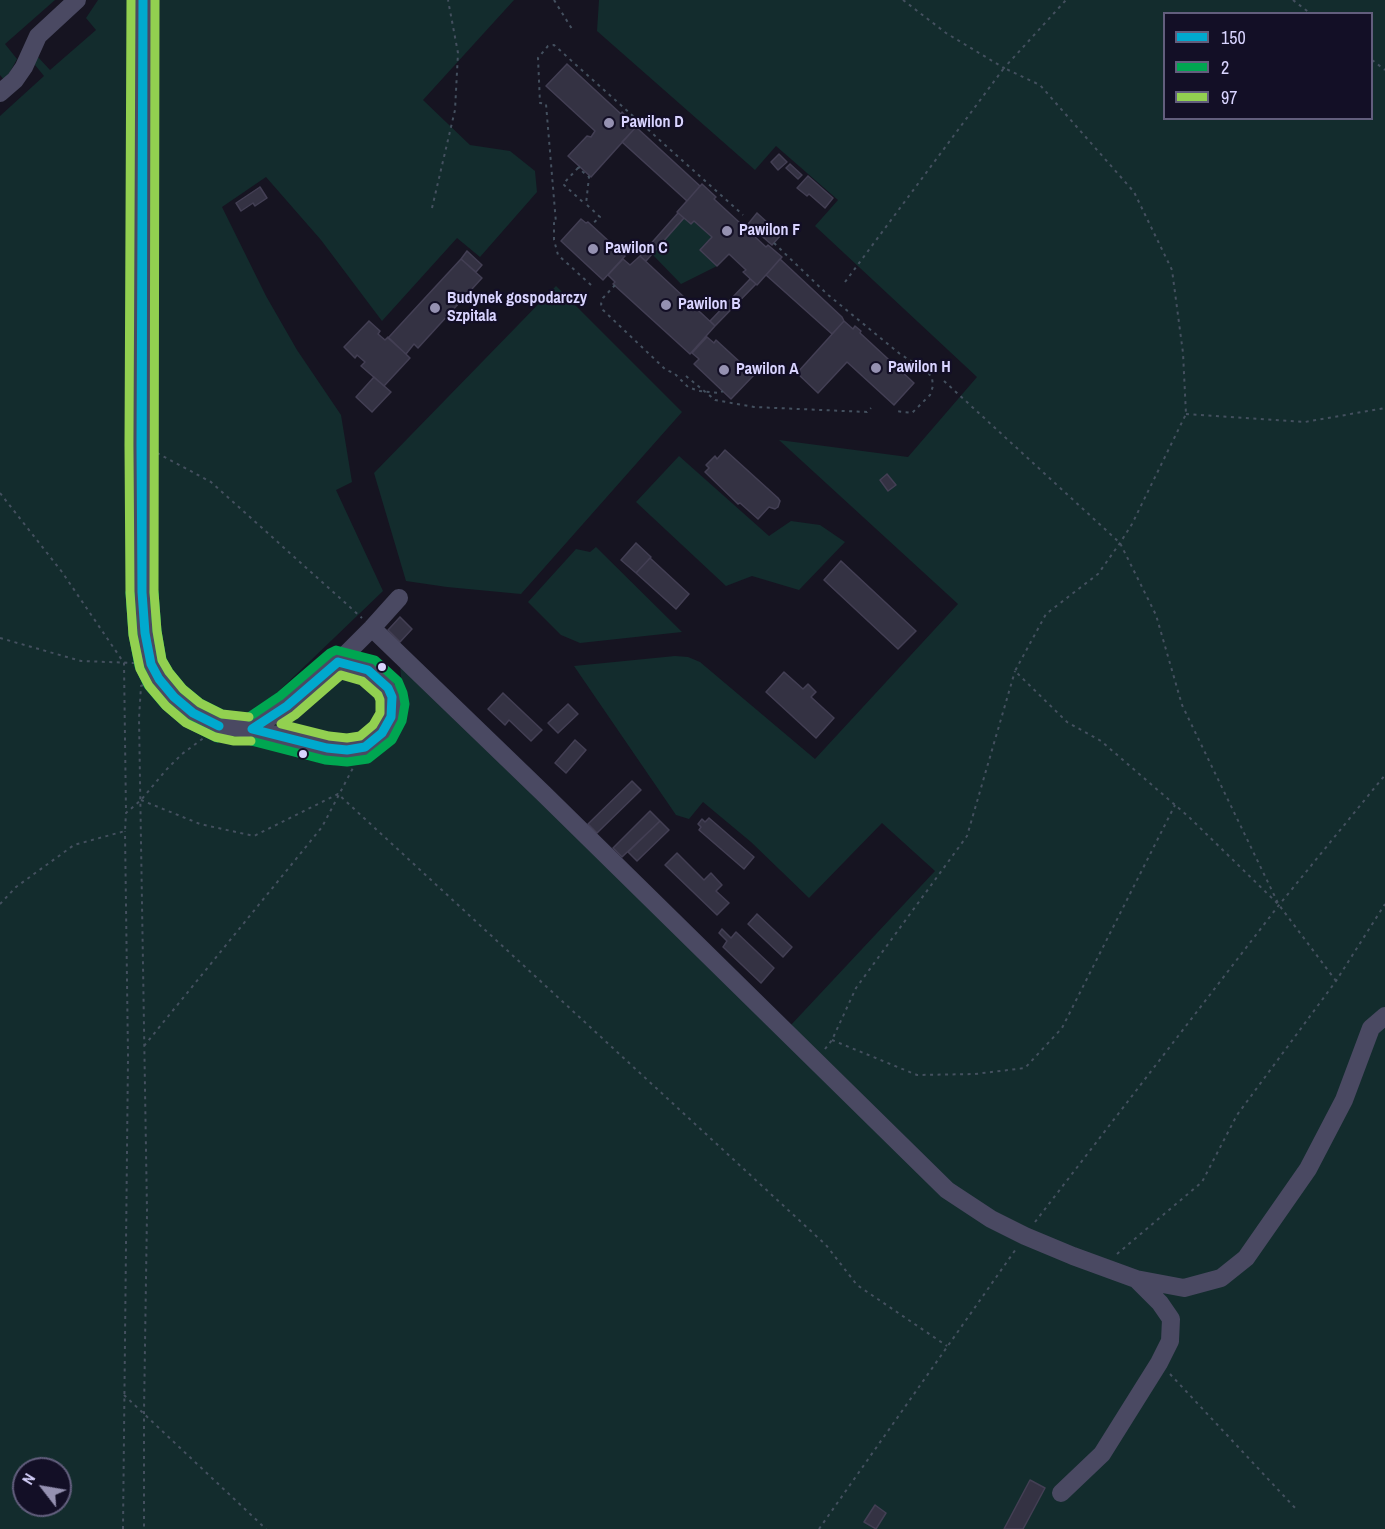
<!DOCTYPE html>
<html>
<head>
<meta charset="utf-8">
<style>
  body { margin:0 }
  #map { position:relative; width:1385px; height:1529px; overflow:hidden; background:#161421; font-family:"Archivo Narrow",sans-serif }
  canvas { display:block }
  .legend { position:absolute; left:1163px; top:12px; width:210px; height:108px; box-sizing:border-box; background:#130f26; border:2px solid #625e7d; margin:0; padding:8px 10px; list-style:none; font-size:18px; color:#d9d4ff }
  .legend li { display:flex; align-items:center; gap:12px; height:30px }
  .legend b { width:30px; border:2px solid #625e7d }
  .north { position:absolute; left:12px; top:1457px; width:60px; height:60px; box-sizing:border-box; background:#130f26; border:2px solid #625e7d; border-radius:50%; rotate:301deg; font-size:16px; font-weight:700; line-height:24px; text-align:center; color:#d9d4ff }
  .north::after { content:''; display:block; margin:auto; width:21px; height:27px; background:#9591b1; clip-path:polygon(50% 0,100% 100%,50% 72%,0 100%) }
</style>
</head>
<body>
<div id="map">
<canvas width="1385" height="1529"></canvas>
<ul class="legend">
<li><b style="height:8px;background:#00a9ce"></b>150</li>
<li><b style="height:8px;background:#00a651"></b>2</li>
<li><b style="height:8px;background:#92d050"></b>97</li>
</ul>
<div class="north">N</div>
</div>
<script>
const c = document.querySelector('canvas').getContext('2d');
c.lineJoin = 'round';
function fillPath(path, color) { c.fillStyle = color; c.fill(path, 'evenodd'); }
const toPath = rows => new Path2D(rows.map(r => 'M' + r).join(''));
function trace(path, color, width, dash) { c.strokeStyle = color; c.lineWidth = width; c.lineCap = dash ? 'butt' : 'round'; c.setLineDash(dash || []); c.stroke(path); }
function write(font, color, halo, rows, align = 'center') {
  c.font = font + ' "Archivo Narrow",sans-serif'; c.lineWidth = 4.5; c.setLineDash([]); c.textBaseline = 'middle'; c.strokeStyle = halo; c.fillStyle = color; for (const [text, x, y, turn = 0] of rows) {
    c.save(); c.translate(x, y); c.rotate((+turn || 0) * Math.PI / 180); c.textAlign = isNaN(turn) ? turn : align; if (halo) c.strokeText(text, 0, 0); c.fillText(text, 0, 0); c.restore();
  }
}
const green = toPath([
  [0,0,55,0,5,44,17,59,5,81,0,75],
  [98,0,133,0,134,638,137,665,153,693,167,708,189,722,214,733,250,738,306,760,339,766,378,750,397,733,404,714,400,664,790,1026,935,871,882,823,809,898,751,842,703,802,689,819,676,815,574,666,675,656,688,657,700,662,815,759,958,604,779,440,908,457,977,377,815,226,838,200,776,146,755,170,597,31,599,0,1385,0,1385,1529,0,1529,0,116,44,76,31,60,37,56,50,70,96,30,86,18],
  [1164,14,1372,14,1372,118,1164,118],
  [24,1469,60,1469,60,1505,24,1505],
  [149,0,514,0,423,100,470,145,510,151,535,171,537,192,480,257,457,238,382,321,321,240,266,177,222,207,266,296,297,350,341,415,352,482,336,490,383,591,259,710,242,717,219,715,200,705,182,691,169,677,162,665,154,630,148,552,152,443],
  [684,218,691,224,694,221,712,237,700,250,717,266,681,284,652,254],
  [556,286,682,412,521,594,447,587,406,581,374,473],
  [679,456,769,536,791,521,820,525,845,542,799,590,752,576,726,586,636,502],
  [596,547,682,632,580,643,561,635,528,602,576,549,590,552],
  [340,675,355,677,372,689,379,705,379,720,371,733,361,740,336,741,266,726,283,719,307,702,325,683]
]);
const building = toPath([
  [567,64,621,114,622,112,636,127,591,177,568,156,587,136,591,137,595,131,546,86,567,64],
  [636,127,700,186,687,201,622,142,636,127],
  [779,154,787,162,778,170,771,162,779,154],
  [790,164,802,175,798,179,786,168,790,164],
  [808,176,833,198,825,208,809,194,807,196,797,188,808,176],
  [702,184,716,197,714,199,766,247,768,245,782,257,757,285,743,272,746,270,729,254,717,266,700,250,712,237,694,221,691,224,677,212,702,184],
  [260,187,267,198,255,206,253,203,241,211,236,203,260,187],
  [678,213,684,218,646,261,640,256,678,213],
  [757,213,781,235,772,245,748,224,757,213],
  [581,219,586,223,588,222,625,256,603,280,561,241,581,219],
  [467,251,482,265,476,272,461,259,467,251],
  [640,256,715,326,690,354,613,284,615,282,608,275,623,259,630,265,640,256],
  [461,259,482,278,418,348,414,344,406,354,388,338,461,259],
  [780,259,842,317,844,321,832,334,766,275,780,259],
  [750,279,756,284,715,326,710,321,750,279],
  [369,321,380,331,378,334,385,340,388,337,410,358,384,386,361,366,365,362,357,355,355,358,344,347,369,321],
  [844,321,853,329,855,326,861,331,860,333,914,383,894,405,847,362,818,393,797,373,844,321],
  [707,337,714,343,716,340,754,375,731,399,694,364,699,359,692,353,707,337],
  [374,377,391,392,372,412,356,397,374,377],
  [725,450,778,498,780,501,778,507,775,509,769,507,758,519,740,503,738,504,705,472,709,468,706,465,715,456,717,459,725,450],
  [887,474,896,485,888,491,880,480,887,474],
  [636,543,651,557,636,573,621,560,636,543],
  [650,558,689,594,676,609,636,573,650,558],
  [841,561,916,631,898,649,824,580,841,561],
  [400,617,412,629,400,642,388,630,400,617],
  [784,672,803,689,808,684,816,692,811,697,834,718,816,738,766,692,784,672],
  [503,693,542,730,531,741,509,720,505,725,488,709,503,693],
  [568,704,578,714,558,733,548,723,568,704],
  [575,740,586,750,566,773,555,763,575,740],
  [632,781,641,790,597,833,588,824,632,781],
  [650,811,660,821,622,857,613,848,650,811],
  [709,818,754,857,744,869,699,830,701,827,698,824,702,819,705,822,709,818],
  [660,821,669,830,637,861,628,852,660,821],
  [677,853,704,880,711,873,722,885,716,891,729,903,717,915,665,865,677,853],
  [757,914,792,947,783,957,748,924,757,914],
  [722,929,731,938,736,932,774,968,761,983,723,947,727,941,719,933,722,929],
  [1030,1480,1045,1488,1023,1529,1004,1529,1030,1480],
  [875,1505,886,1513,876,1529,864,1522,875,1505]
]);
const path = toPath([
  [554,0,572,29],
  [903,0,946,33,1004,68,1066,0],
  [1293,0,1311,14],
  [1372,60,1385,70],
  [580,167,578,168,589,177,586,204,600,217,591,225],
  [578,168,563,184,585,204],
  [432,208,455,110,458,53,448,0],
  [774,243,827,294,900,354,927,371,932,378,933,386,930,395,912,413,896,411],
  [845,282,1004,68,1040,85,1134,192,1172,270,1183,353,1186,414,1132,524,1120,543,1098,574,1046,614,1015,671,1067,722,1101,741,1189,817,1279,905,1336,981],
  [591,285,558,255,554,240,554,223,556,223,546,104,540,103,538,58,548,46,554,45,743,215],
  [615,285,603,298,601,304,603,310,666,370,674,373,688,387,699,391,720,393,723,391],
  [686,376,715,400,754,407,867,412,871,408],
  [944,381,1120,543,1156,615,1182,705,1278,903],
  [1186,414,1305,422,1385,408],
  [157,453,211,482,362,618],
  [0,493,62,572,124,663,126,813],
  [0,638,81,661,135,663],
  [143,685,141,686,139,718,147,1212,144,1412,144,1529],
  [141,800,200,824,254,836,338,794,826,1245,857,1285,947,1346],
  [0,904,16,887,74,845,125,831,126,813,141,800,166,770,182,754,205,737],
  [832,1040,917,1075,975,1074,1025,1068,1062,1028,1175,805],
  [144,1046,322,827,354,766],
  [825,1049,832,1040,856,988,967,836,1015,671],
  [1035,1222,1279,905,1385,775],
  [1117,1254,1202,1182,1237,1115,1336,981,1385,904],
  [1170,1374,1297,1510],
  [124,1395,266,1529],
  [123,1529,128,1056,125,831],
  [819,1529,1016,1249]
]);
const minor = toPath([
  [143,0,142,592,145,633,151,664,159,679,174,697,193,713,219,726,252,729,327,748,347,750,365,747,382,733,391,717,393,705,392,697,382,681,368,670,338,662],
  [0,93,15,80,24,67,38,36,77,0],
  [372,628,544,794,947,1190,991,1219,1025,1236,1073,1256,1136,1279,1160,1303,1171,1319,1170,1341,1159,1363,1102,1454,1061,1493],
  [252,729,287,706,338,662,372,628,399,598],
  [1136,1279,1184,1288,1221,1278,1246,1258,1308,1169,1344,1100,1371,1028,1385,1016]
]);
const bus1 = toPath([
  [143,0,142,592,141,445,143,0],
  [142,592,145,633,151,664,159,679,174,697,193,713,219,726],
  [338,662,368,670,388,688,392,697,391,717,382,733,365,747,347,750,327,748,252,729,287,706,338,662]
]);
const bus2 = toPath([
  [154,592,157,631,162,660,169,672,183,689,200,703,222,714],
  [130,593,133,634,139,666,148,685,165,705,185,722,217,738],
  [249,717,280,696,330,653,336,650,375,660,398,681,403,693,405,704,402,721,392,740,368,759,347,762,325,760,251,741]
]);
const bus3 = toPath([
  [131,0,129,445,130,592,133,635,140,669,149,686,166,706,186,723,215,737,234,741,251,741],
  [155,0,154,592,157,631,162,660,169,672,183,689,200,703,222,714,249,717],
  [341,675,362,681,378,695,380,700,380,713,373,725,360,736,347,738,329,736,281,724,295,715,341,675]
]);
const markers = [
  [609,123,6,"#9591b1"],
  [727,231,6,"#9591b1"],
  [593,249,6,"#9591b1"],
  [666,305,6,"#9591b1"],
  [435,308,6,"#9591b1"],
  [876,368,6,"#9591b1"],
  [724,370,6,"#9591b1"],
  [382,667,5,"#d9d4ff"],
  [303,754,5,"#d9d4ff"]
];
const poiNames = [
  ["Pawilon D",621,123],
  ["Pawilon F",739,231],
  ["Pawilon C",605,249],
  ["Budynek gospodarczy",447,299],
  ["Szpitala",447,317],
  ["Pawilon B",678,305],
  ["Pawilon H",888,368],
  ["Pawilon A",736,370]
];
fillPath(green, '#132c2d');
fillPath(building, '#343243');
trace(building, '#433f54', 1.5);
trace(path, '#44505f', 2, [3, 4.5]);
trace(minor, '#4a4962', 18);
trace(bus1, '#00a9ce', 9);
trace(bus2, '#00a651', 9);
trace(bus3, '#92d050', 9);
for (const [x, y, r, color] of markers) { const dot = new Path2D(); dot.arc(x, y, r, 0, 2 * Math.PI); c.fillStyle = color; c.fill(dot); trace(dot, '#130f26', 2); }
write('bold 16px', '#d9d4ff', '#130f26', poiNames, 'left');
</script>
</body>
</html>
